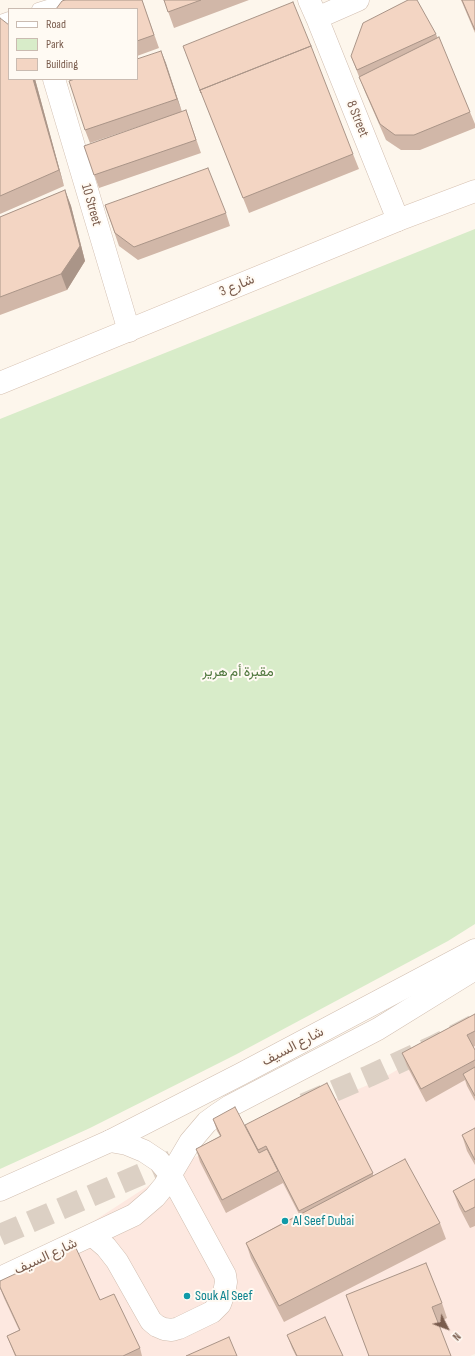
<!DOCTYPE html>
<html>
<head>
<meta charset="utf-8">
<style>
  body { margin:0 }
  #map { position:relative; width:475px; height:1356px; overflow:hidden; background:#fdf6ec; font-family:"Sofia Sans Condensed",sans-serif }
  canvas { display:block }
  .legend { position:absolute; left:8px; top:8px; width:130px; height:72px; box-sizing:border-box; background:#fffaf3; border:1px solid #cabbb1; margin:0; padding:5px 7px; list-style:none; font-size:12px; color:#7a5c4d }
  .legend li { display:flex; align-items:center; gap:8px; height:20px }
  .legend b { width:20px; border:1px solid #cabbb1 }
  .north { position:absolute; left:427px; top:1308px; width:40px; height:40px; -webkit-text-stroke:3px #fffaf3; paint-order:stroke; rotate:132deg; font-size:11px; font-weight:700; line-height:16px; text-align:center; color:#7a5c4d }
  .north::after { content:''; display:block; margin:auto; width:14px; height:18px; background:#7a5c4d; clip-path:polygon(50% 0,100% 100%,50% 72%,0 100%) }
</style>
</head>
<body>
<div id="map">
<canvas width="475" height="1356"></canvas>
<ul class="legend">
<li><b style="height:5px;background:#fff"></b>Road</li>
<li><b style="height:11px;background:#d8ecc9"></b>Park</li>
<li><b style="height:11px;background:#f3d5c3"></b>Building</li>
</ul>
<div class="north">N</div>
</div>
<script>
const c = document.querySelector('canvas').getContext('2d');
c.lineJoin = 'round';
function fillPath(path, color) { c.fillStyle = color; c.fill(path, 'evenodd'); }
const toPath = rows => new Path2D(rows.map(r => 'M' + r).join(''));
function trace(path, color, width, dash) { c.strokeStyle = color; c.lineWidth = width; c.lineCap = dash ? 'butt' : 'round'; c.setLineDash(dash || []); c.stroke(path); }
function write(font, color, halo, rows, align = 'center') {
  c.font = font + ' "Sofia Sans Condensed",Vazirmatn,sans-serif'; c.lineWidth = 4; c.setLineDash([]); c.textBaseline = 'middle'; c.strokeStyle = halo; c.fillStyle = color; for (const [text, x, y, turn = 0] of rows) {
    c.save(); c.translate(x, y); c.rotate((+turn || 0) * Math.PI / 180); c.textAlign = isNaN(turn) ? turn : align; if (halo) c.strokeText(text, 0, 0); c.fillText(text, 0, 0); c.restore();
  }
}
const commercial = toPath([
  [475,1024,475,1354,470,1356,0,1356,0,1282,188,1160,380,1080]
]);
const green = toPath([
  [475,229,475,924,448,941,235,1055,90,1128,0,1169,0,419]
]);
const tertiaryTunnel = toPath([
  [304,1104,369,1076,434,1046,475,1025],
  [0,1235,179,1158]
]);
const service = toPath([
  [38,9,67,0],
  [0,21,9,18]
]);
const minor = toPath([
  [309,0,317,18,358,0],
  [317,18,398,220],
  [54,79,129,331],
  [92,1235,106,1247,117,1261,147,1314,151,1321,157,1326,164,1329,172,1330,179,1328,212,1312,220,1304,224,1293,226,1282,225,1275,170,1174,159,1161,144,1151,127,1144,110,1141],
  [0,1278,134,1215,155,1197,164,1186,190,1142,207,1122,218,1114,230,1106,378,1029,475,969]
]);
const tertiary = toPath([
  [0,1190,110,1141,241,1074,475,950]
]);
const secondary = toPath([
  [0,383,398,220,475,191]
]);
const wall = toPath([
  [142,0,159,48,137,56,137,9],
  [164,0,249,0,174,28],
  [461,0,475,0,475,33],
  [0,18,9,79,35,79,64,186,0,214],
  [436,34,470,112,475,124,475,128,420,150,401,150,386,140,365,92,351,56],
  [183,46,353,154,359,169,249,213,206,105],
  [161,51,182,112,186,110,201,153,99,188,84,146,164,118,90,143,85,130],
  [65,190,71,206,85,261,67,290,0,315,0,217],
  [105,205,226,213,230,226,138,260,119,246],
  [475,1014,475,1046,473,1047,475,1050,475,1101,467,1086,465,1080,426,1102,407,1066,402,1053],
  [213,1119,247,1129,373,1173,373,1175,440,1223,446,1239,284,1322,251,1258,246,1243,299,1214,283,1183,226,1213,200,1162,196,1149,220,1136,217,1131],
  [475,1128,475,1165,467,1151,462,1135],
  [475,1179,475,1226,470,1228,459,1207,453,1191],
  [0,1281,100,1300,140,1348,142,1356,15,1356,7,1336,19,1330,4,1298,0,1288],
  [346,1295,442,1303,447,1318,369,1356],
  [287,1335,343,1356,296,1356,292,1348]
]);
const shadedWall = toPath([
  [161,51,166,63,182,112,177,99],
  [33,79,35,79,64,186,59,170],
  [65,190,71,206,85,261,67,290,61,274]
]);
const building = toPath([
  [65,0,142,0,154,35,137,41,137,9,56,9,62,1,65,0],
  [164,0,201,0,168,12,164,0],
  [408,0,417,0,436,34,357,70,351,56,363,23,408,0],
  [462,0,475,0,475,30,462,0],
  [293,2,311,46,200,90,201,93,183,46,293,2],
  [0,18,9,25,9,79,33,79,59,170,0,196,0,18],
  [439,37,470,112,414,135,395,135,380,124,359,77,439,37],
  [311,46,353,154,243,198,200,90,311,46],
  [161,51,177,99,85,130,69,81,75,79,137,79,137,59,161,51],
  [186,110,196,140,94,175,84,146,186,110],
  [208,168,226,213,134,247,115,233,105,205,208,168],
  [65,190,80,246,61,274,0,297,0,217,65,190],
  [475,1014,475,1031,467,1035,475,1050,475,1060,421,1089,402,1053,475,1014],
  [475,1067,475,1096,463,1074,475,1067],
  [327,1083,373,1173,299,1211,266,1146,258,1150,245,1125,327,1083],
  [235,1107,259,1153,267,1149,278,1171,222,1200,196,1149,221,1136,213,1119,235,1107],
  [475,1128,475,1160,462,1135,475,1128],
  [405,1159,440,1223,279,1306,246,1243,405,1159],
  [475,1179,475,1207,465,1212,453,1191,475,1179],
  [75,1246,100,1300,114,1294,140,1348,123,1356,16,1356,7,1336,20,1330,0,1287,0,1281,75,1246],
  [426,1263,442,1303,432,1307,451,1356,368,1356,369,1356,346,1295,426,1263],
  [325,1317,343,1356,297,1356,287,1335,325,1317],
  [229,1337,237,1356,186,1356,229,1337]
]);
const markers = [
  [285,1221,4,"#0f9aa8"],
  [187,1296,4,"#0f9aa8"]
];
const streetNames = [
  ["8 Street",357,119,68],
  ["10 Street",91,205,74],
  ["شارع 3",237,286,-22],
  ["شارع السيف",293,1047,-28],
  ["شارع السيف",46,1257,-25]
];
const parkNames = [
  ["مقبرة أم هرير",238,672]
];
const cultureNames = [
  ["Al Seef Dubai",293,1221],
  ["Souk Al Seef",195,1296]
];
fillPath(commercial, '#fde8e0');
fillPath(green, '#d8ecc9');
trace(tertiaryTunnel, '#dcd0c4', 22, [22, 11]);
trace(service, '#d1beb0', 13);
trace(minor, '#d1beb0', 23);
trace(tertiary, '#d1beb0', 23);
trace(secondary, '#d6c0b0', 23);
trace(service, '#fff', 12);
trace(minor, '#fff', 22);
trace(tertiary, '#fff', 22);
trace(secondary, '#fff', 22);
fillPath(wall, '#d1b7a8');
fillPath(shadedWall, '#aa9588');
fillPath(building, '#f3d5c3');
trace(building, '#aa9588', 1);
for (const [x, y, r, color] of markers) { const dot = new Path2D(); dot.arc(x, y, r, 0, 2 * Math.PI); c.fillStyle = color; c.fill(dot); trace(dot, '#fffaf3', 1.5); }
write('14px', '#7a5c4d', '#fffaf3', streetNames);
write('14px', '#537a41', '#fffaf3', parkNames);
write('14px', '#0d838f', '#fffaf3', cultureNames, 'left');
</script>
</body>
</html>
